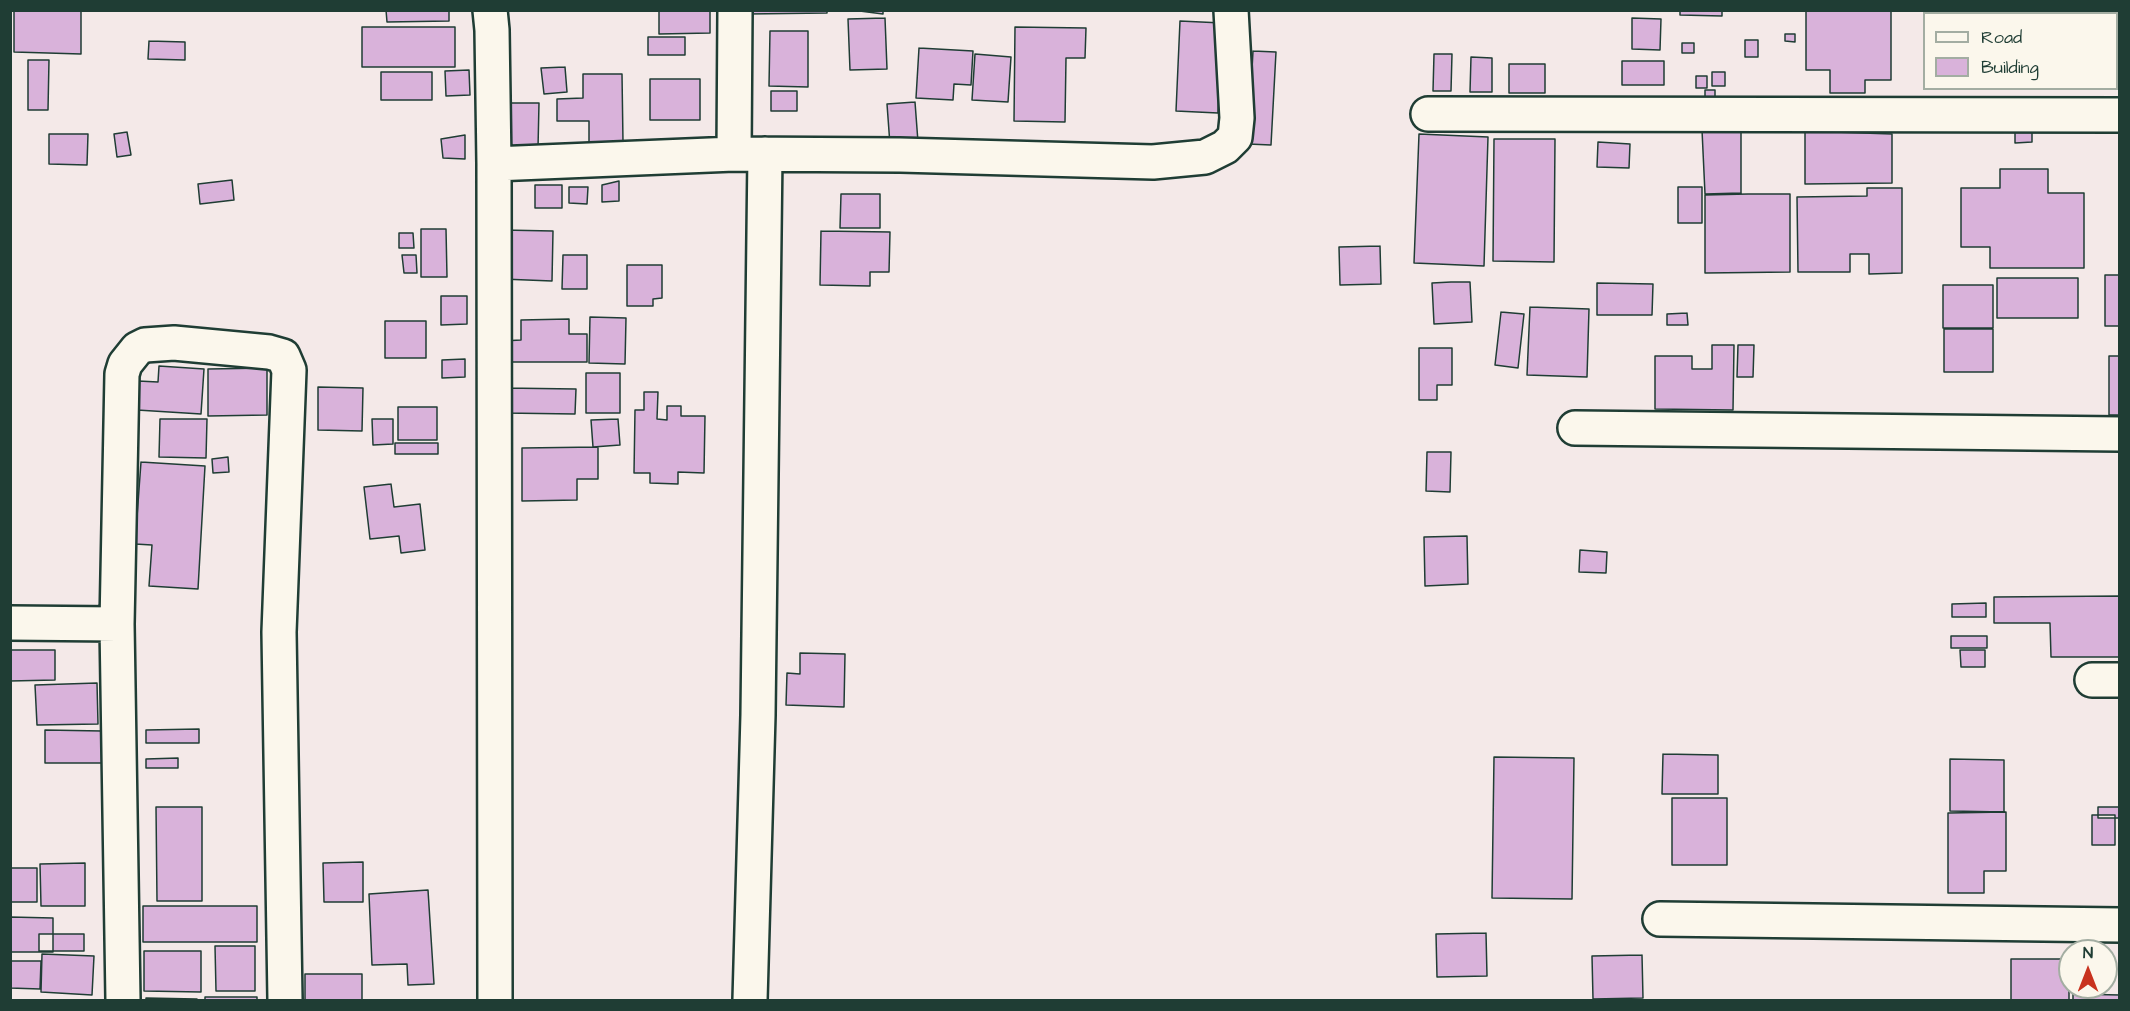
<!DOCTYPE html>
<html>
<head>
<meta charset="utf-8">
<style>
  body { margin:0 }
  #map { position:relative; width:2130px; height:1011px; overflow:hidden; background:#f4e9e8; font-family:"Architects Daughter",sans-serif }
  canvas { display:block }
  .frame { position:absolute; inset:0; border:12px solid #1f3d34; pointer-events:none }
  .legend { position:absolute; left:1923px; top:12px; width:195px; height:78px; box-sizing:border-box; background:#fbf7ec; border:2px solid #a3ada2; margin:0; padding:8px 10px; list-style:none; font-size:18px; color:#1f3d34 }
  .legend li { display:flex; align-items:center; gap:12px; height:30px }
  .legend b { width:30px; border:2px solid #a3ada2 }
  .north { position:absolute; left:2058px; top:939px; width:60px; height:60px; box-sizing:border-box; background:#fbf7ec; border:2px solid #a3ada2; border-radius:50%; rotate:0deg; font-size:16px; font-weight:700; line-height:24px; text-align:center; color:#1f3d34 }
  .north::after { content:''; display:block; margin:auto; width:21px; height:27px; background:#c8321e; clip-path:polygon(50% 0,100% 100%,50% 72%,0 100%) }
</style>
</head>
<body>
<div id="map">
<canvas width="2130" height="1011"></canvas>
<div class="frame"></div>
<ul class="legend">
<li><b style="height:8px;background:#fbf7ec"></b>Road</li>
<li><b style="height:16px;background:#d9b2da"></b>Building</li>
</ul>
<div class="north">N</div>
</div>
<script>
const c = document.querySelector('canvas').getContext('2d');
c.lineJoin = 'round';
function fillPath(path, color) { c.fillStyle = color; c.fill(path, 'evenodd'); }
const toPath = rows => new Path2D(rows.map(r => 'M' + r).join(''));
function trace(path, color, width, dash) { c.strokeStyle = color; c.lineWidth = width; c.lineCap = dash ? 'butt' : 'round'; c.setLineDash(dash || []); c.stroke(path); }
const building = toPath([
  [14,10,81,10,81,54,14,52,14,10],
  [386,10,449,10,449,21,387,22,386,10],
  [659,10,710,10,710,33,659,34,659,10],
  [747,10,827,10,827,13,747,14,747,10],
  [852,10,883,10,883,14,852,10],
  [1680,10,1722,10,1722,16,1680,15,1680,10],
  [1806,10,1891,10,1891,80,1865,80,1865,93,1830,93,1830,70,1806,70,1806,10],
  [885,18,887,69,850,70,848,19,885,18],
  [1632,18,1661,19,1660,50,1632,49,1632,18],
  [1180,21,1222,23,1218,113,1176,111,1180,21],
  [362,27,455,27,455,67,362,67,362,27],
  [1015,27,1086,28,1085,58,1066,58,1065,122,1014,121,1015,27],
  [770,31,808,31,808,87,769,86,770,31],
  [1785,34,1795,34,1795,42,1785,41,1785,34],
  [648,37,685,37,685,55,648,55,648,37],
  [1745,40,1758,40,1758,57,1745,57,1745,40],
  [149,41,185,42,185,60,148,59,149,41],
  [1682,43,1694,43,1694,53,1682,53,1682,43],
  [919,48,973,51,971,85,954,84,953,100,916,98,919,48],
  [1253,51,1276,52,1271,145,1248,144,1253,51],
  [975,54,1011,57,1008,102,972,100,975,54],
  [1434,54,1452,54,1451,91,1433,91,1434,54],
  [1471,57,1492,58,1492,92,1470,92,1471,57],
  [28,60,49,60,48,110,28,110,28,60],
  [1622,61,1664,61,1664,85,1622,85,1622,61],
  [1509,64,1545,64,1545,93,1509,93,1509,64],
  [565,67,567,92,544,94,541,68,565,67],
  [469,70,470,95,446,96,445,71,469,70],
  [381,72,432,72,432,100,381,100,381,72],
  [1712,72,1725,72,1725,86,1712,86,1712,72],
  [583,74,622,74,623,142,589,143,589,121,557,121,557,99,583,98,583,74],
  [1696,76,1707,76,1707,88,1696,88,1696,76],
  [650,79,700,79,700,120,650,120,650,79],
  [1705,90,1715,90,1715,99,1705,99,1705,90],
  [771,91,797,91,797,111,771,111,771,91],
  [915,102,918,142,890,145,887,104,915,102],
  [506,103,539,103,538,148,505,148,506,103],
  [2015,127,2032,127,2032,142,2015,143,2015,127],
  [1702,130,1741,130,1741,193,1705,194,1702,130],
  [1805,131,1892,134,1892,183,1805,184,1805,131],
  [127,132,131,155,117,157,114,134,127,132],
  [49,134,88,134,87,165,49,164,49,134],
  [1419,134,1488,137,1484,266,1414,263,1419,134],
  [465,135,465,159,443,158,441,139,465,135],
  [1494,139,1555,139,1554,262,1493,261,1494,139],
  [1598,142,1630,144,1629,168,1597,167,1598,142],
  [2000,169,2048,169,2048,193,2084,193,2084,268,1990,268,1990,247,1961,247,1961,188,2000,188,2000,169],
  [232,180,234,200,200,204,198,184,232,180],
  [619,181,619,201,602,202,602,185,619,181],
  [535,185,562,185,562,208,535,208,535,185],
  [569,187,588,187,587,204,569,203,569,187],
  [1678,187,1702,187,1702,223,1678,223,1678,187],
  [1867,188,1902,188,1902,273,1869,274,1869,254,1850,254,1850,272,1798,272,1797,197,1867,196,1867,188],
  [841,194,880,194,880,228,840,228,841,194],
  [1748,194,1790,194,1790,272,1705,273,1705,195,1748,194],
  [421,229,446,229,447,277,421,277,421,229],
  [502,230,553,231,552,281,502,279,502,230],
  [821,231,890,232,889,272,870,272,870,286,820,285,821,231],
  [399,233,413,233,414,248,399,248,399,233],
  [1380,246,1381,284,1340,285,1339,247,1380,246],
  [402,255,416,255,417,273,404,273,402,255],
  [563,255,587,255,587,289,562,289,563,255],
  [627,265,662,265,662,298,653,299,653,306,627,306,627,265],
  [2105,275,2120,275,2120,326,2105,326,2105,275],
  [1997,278,2078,278,2078,318,1997,318,1997,278],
  [1451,282,1470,282,1472,322,1434,324,1432,283,1451,282],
  [1597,283,1653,284,1652,315,1597,315,1597,283],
  [1943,285,1993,285,1993,328,1943,328,1943,285],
  [441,296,467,296,467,324,441,325,441,296],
  [1530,307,1589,309,1587,377,1527,375,1530,307],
  [1501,312,1524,314,1518,368,1495,365,1501,312],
  [1687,313,1688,325,1667,325,1667,314,1687,313],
  [590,317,626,318,625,364,589,363,590,317],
  [569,319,569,334,587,334,587,362,502,362,502,341,521,340,521,320,569,319],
  [385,321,426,321,426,358,385,358,385,321],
  [1944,329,1993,329,1993,372,1944,372,1944,329],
  [1712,345,1734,345,1733,410,1655,409,1655,356,1692,356,1692,369,1712,369,1712,345],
  [1738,345,1754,345,1753,377,1737,377,1738,345],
  [1419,348,1452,348,1452,385,1437,385,1437,400,1419,400,1419,348],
  [2109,356,2120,356,2120,415,2109,415,2109,356],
  [465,359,465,377,442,378,442,360,465,359],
  [159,366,204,369,201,414,137,410,138,381,158,382,159,366],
  [267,368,267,415,208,416,208,369,267,368],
  [586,373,620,373,620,413,586,413,586,373],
  [318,387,363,388,362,431,318,430,318,387],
  [504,388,576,389,575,414,503,413,504,388],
  [644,392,658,392,657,419,667,420,667,406,681,406,681,416,705,416,704,473,678,472,678,484,650,483,650,473,634,473,635,410,644,410,644,392],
  [398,407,437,407,437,440,398,440,398,407],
  [160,419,207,419,206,458,159,457,160,419],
  [372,419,393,419,393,444,373,445,372,419],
  [618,419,620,445,593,447,591,420,618,419],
  [395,443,438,443,438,454,395,454,395,443],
  [598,447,598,479,577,479,577,500,522,501,522,448,598,447],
  [1427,452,1451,452,1450,492,1426,491,1427,452],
  [228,457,229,472,213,473,212,459,228,457],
  [141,462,205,466,198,589,149,586,152,545,135,544,141,462],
  [391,484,394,507,420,504,425,550,401,553,399,536,370,539,364,487,391,484],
  [1467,536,1468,584,1425,586,1424,537,1467,536],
  [1580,550,1607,552,1606,573,1579,572,1580,550],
  [2120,596,2120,657,2051,657,2050,623,1994,623,1994,597,2120,596],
  [1986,603,1986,617,1952,617,1952,604,1986,603],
  [1951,636,1987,636,1987,648,1951,648,1951,636],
  [10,650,55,650,55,680,10,681,10,650],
  [1960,650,1985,650,1985,667,1961,667,1960,650],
  [800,653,845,654,844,707,786,705,787,673,800,674,800,653],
  [97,683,98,724,37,725,35,685,97,683],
  [199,729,199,743,146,743,146,730,199,729],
  [45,730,102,731,102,763,45,763,45,730],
  [1663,754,1718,755,1718,794,1662,794,1663,754],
  [1494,757,1574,758,1572,899,1492,898,1494,757],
  [178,758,178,768,146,768,146,759,178,758],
  [1950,759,2004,760,2004,812,1950,811,1950,759],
  [1672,798,1727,798,1727,865,1672,865,1672,798],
  [156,807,202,807,202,901,157,901,156,807],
  [2098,807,2120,807,2120,818,2098,818,2098,807],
  [2006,812,2006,871,1984,871,1984,893,1948,893,1948,813,2006,812],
  [2092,815,2115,815,2115,845,2092,845,2092,815],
  [363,862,363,902,324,902,323,863,363,862],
  [85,863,85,906,41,906,40,864,85,863],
  [10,868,37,868,37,902,10,902,10,868],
  [428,890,434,984,408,985,407,964,372,965,369,894,428,890],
  [143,906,257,906,257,942,143,942,143,906],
  [10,917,53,918,53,952,10,952,10,917],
  [1486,933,1487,976,1437,977,1436,934,1486,933],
  [39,934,84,934,84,951,39,951,39,934],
  [215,946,255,946,255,991,216,991,215,946],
  [144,951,201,951,201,992,144,991,144,951],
  [42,954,94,956,92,995,41,992,42,954],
  [1642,955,1643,998,1593,999,1592,956,1642,955],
  [2011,959,2069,959,2069,1000,2011,1000,2011,959],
  [10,961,41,961,40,989,10,988,10,961],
  [305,974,362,974,362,1000,305,1000,305,974],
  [2073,994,2120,995,2120,1000,2073,1000,2073,994],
  [205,997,257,997,257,1000,205,1000,205,997],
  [146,998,197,999,197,1000,146,1000,146,998]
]);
const minor = toPath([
  [490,10,492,30,494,164,495,1000],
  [1428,114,2120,115],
  [734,154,735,10],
  [494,164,734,154,900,155,1153,162,1205,157,1225,147,1235,137,1237,118,1231,10],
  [1575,428,2120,434],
  [10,623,117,624],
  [2092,680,2120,680],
  [1660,919,2120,925],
  [123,1000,117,624,122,374,125,364,137,349,145,345,174,343,269,352,283,356,289,370,279,632,285,1000],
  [750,1000,758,715,765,154]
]);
fillPath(building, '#d9b2da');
trace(building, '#1f3d34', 1.5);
trace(minor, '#1f3d34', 38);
trace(minor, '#fbf7ec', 33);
</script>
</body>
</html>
